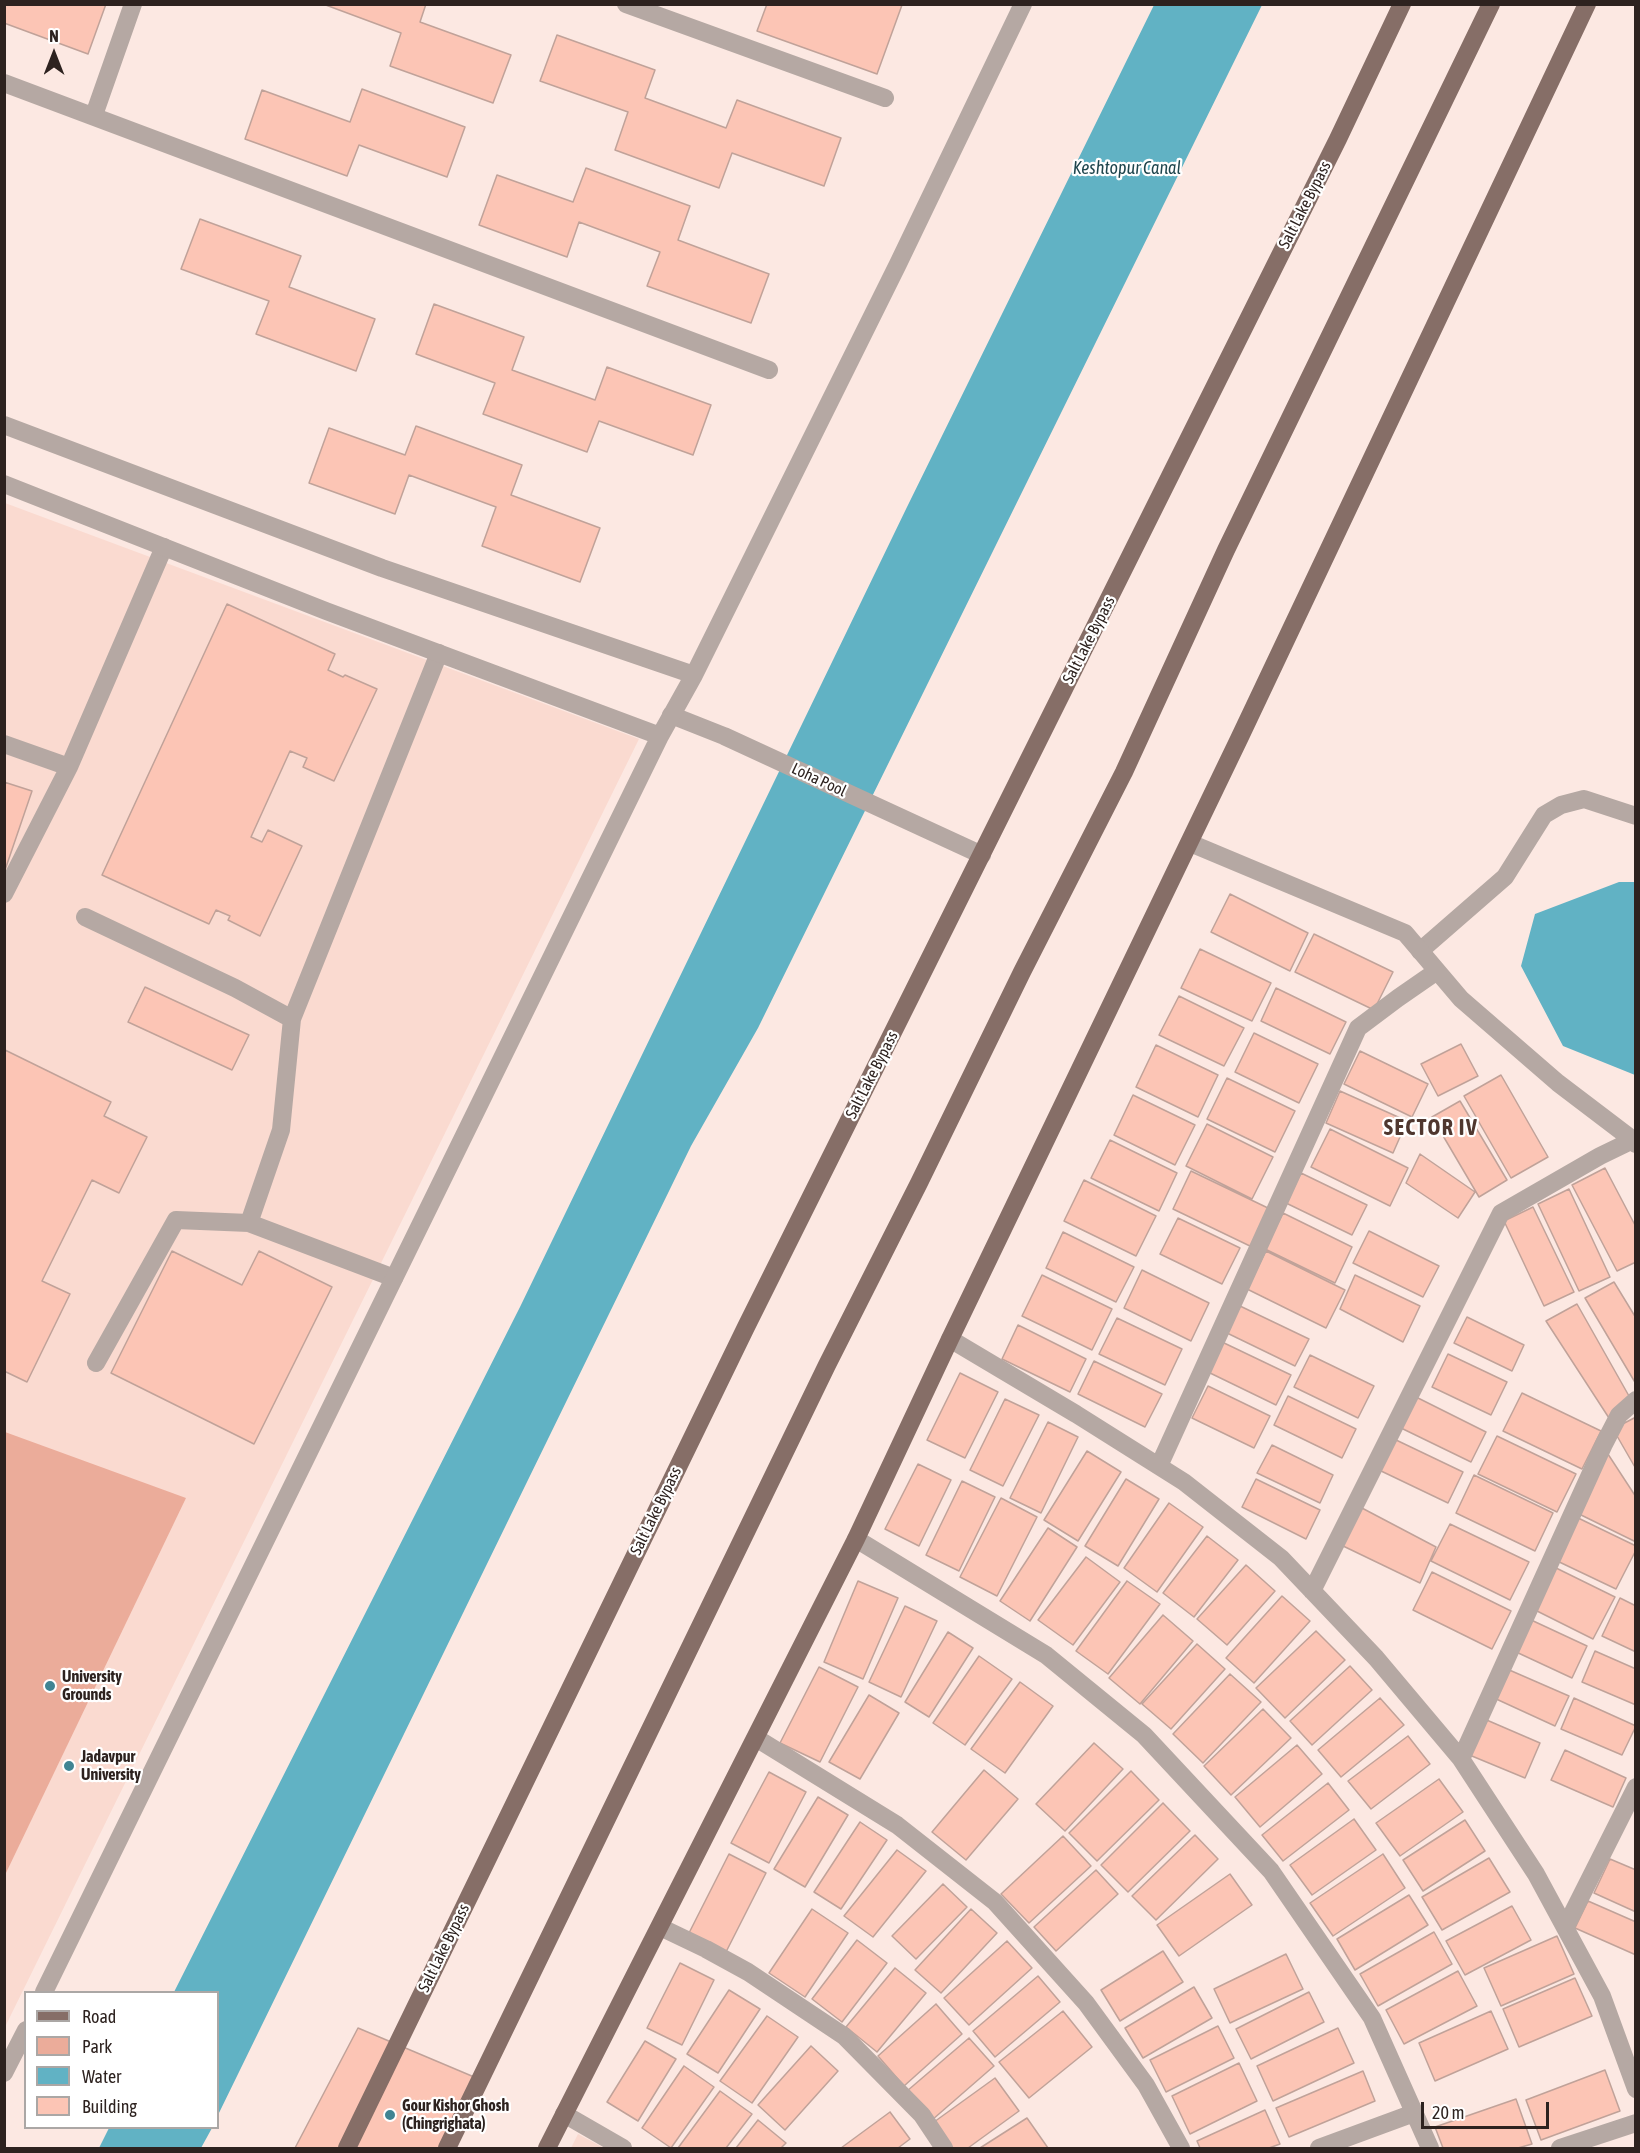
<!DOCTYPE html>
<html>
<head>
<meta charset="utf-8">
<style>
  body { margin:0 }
  #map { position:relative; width:1640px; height:2153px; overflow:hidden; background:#fce8e2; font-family:"Asap Condensed",sans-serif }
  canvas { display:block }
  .frame { position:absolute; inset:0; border:6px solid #2d221f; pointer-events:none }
  .legend { position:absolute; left:24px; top:1991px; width:195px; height:138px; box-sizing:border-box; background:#fff; border:2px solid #aba7a5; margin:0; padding:8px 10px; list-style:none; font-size:18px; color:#2d221f }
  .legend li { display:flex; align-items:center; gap:12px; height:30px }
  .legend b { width:30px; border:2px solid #aba7a5 }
  .north { position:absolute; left:24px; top:24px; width:60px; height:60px; -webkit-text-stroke:4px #fff; paint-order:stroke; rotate:0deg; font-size:16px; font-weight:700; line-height:24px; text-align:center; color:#2d221f }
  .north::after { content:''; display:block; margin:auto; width:21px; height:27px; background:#2d221f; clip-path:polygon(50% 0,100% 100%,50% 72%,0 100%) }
  .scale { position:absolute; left:1421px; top:2102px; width:128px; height:27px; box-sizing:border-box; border:3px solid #2d221f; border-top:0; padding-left:8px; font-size:18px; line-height:21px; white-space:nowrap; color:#2d221f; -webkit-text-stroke:4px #fff; paint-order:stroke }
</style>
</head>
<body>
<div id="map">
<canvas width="1640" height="2153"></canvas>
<div class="frame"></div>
<ul class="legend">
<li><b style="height:8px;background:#866e67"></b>Road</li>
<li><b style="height:16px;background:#ebac9a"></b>Park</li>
<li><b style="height:16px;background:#61b2c4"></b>Water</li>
<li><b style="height:16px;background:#fcc5b5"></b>Building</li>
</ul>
<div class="north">N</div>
<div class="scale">20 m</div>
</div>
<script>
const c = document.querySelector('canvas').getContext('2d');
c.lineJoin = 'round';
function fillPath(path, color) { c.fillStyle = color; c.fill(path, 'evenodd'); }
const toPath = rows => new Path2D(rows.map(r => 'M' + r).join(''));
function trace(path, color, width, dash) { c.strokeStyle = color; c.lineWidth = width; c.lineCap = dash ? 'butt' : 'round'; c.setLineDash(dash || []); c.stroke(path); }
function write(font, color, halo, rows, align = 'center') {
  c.font = font + ' "Asap Condensed",sans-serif'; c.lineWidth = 4.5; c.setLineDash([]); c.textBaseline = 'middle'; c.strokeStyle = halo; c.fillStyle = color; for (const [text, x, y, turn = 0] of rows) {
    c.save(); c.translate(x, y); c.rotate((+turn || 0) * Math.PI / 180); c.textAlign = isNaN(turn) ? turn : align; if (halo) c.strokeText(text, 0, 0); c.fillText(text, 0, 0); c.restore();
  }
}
const built = toPath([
  [5,503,639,739,5,2027],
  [578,2134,604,2148,571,2148]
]);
const green = toPath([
  [5,1432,186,1498,5,1875,4,1432]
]);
const water = toPath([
  [1154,5,1262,5,758,1028,691,1146,218,2115,218,1992,174,1992,520,1307,907,507],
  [1619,882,1635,882,1635,1075,1563,1046,1521,966,1535,914],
  [109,2128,212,2128,201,2148,99,2148]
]);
const building = toPath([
  [4,4,106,4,88,54,4,23,4,4],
  [323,4,426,4,420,22,511,55,493,103,390,66,401,33,323,4],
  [767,4,899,4,902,5,877,74,757,31,767,4],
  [557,35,655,70,645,98,726,128,737,100,841,138,824,186,732,153,719,188,615,150,628,112,540,81,557,35],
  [362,89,465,127,447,177,359,145,347,176,245,139,262,90,350,122,362,89],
  [586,168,690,206,678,240,769,274,751,323,647,286,660,252,579,222,567,257,479,225,497,175,573,202,586,168],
  [200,219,301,256,289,287,375,319,356,371,256,334,269,301,181,269,200,219],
  [434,304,524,337,512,370,595,400,607,367,711,405,693,455,599,421,587,452,483,414,495,383,416,354,434,304],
  [416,426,522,465,511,495,600,528,580,582,482,546,496,507,409,475,395,514,309,483,329,428,405,455,416,426],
  [227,604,335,654,328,670,343,677,345,675,377,689,334,781,303,767,307,758,290,751,251,837,262,842,268,830,302,846,260,936,228,920,230,916,216,910,209,924,102,875,227,604],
  [4,782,32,791,4,873,4,782],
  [1230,894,1308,933,1290,971,1211,932,1230,894],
  [1314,934,1393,972,1374,1010,1295,972,1314,934],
  [1200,949,1271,983,1252,1021,1181,988,1200,949],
  [145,987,249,1035,232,1070,128,1022,145,987],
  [1276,988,1346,1022,1330,1054,1261,1021,1276,988],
  [1179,996,1244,1028,1224,1066,1159,1035,1179,996],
  [1254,1033,1318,1064,1299,1103,1235,1072,1254,1033],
  [1461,1044,1478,1076,1438,1096,1421,1064,1461,1044],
  [1156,1045,1218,1075,1198,1117,1136,1087,1156,1045],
  [5,1050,111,1102,104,1116,147,1137,119,1193,92,1180,42,1281,70,1294,27,1382,4,1371,5,1050],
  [1360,1051,1428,1084,1412,1117,1344,1084,1360,1051],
  [1501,1075,1548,1157,1511,1178,1464,1096,1501,1075],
  [1227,1078,1295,1111,1275,1152,1207,1119,1227,1078],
  [1340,1091,1407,1121,1393,1153,1326,1123,1340,1091],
  [1133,1095,1195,1125,1175,1165,1114,1135,1133,1095],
  [1460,1101,1507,1180,1479,1197,1432,1117,1460,1101],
  [1207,1124,1273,1157,1252,1199,1186,1166,1207,1124],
  [1330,1129,1408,1168,1390,1206,1311,1167,1330,1129],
  [1110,1140,1177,1173,1159,1211,1091,1178,1110,1140],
  [1420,1154,1475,1192,1458,1218,1406,1183,1420,1154],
  [1605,1168,1636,1227,1636,1262,1617,1271,1572,1185,1605,1168],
  [1191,1171,1270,1209,1252,1247,1173,1209,1191,1171],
  [1301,1173,1367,1205,1352,1235,1286,1203,1301,1173],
  [1084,1180,1156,1216,1136,1256,1064,1221,1084,1180],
  [1569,1189,1610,1277,1579,1291,1538,1204,1569,1189],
  [1533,1207,1574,1292,1544,1306,1504,1221,1533,1207],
  [1283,1213,1352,1247,1335,1283,1265,1249,1283,1213],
  [1178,1218,1240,1248,1222,1284,1160,1254,1178,1218],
  [1369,1231,1439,1266,1423,1297,1353,1263,1369,1231],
  [1063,1232,1134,1267,1116,1302,1046,1268,1063,1232],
  [172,1251,242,1285,259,1251,332,1287,254,1444,111,1373,172,1251],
  [1266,1251,1345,1290,1326,1328,1247,1289,1266,1251],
  [1142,1270,1209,1303,1191,1341,1124,1308,1142,1270],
  [1042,1275,1112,1309,1092,1350,1022,1316,1042,1275],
  [1355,1275,1420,1306,1403,1342,1340,1309,1355,1275],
  [1614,1282,1636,1318,1636,1384,1585,1298,1614,1282],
  [1577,1304,1629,1396,1609,1418,1546,1321,1577,1304],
  [1240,1306,1309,1339,1295,1366,1227,1333,1240,1306],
  [1467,1317,1524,1345,1512,1371,1454,1343,1467,1317],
  [1117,1318,1182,1349,1165,1385,1099,1354,1117,1318],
  [1018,1325,1086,1359,1070,1392,1002,1359,1018,1325],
  [1222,1342,1291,1375,1276,1405,1208,1372,1222,1342],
  [1448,1354,1507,1382,1491,1415,1432,1387,1448,1354],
  [1310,1355,1374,1386,1358,1418,1294,1387,1310,1355],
  [1094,1361,1162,1394,1145,1427,1078,1394,1094,1361],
  [960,1373,998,1392,965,1458,927,1440,960,1373],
  [1208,1386,1270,1416,1254,1448,1192,1418,1208,1386],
  [1522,1393,1601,1431,1582,1469,1503,1431,1522,1393],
  [1288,1396,1356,1429,1342,1458,1274,1425,1288,1396],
  [1416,1397,1486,1432,1471,1462,1401,1428,1416,1397],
  [1005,1399,1039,1415,1003,1486,970,1470,1005,1399],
  [1636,1417,1636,1469,1613,1429,1636,1417],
  [1048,1422,1078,1437,1041,1513,1010,1498,1048,1422],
  [1497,1436,1576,1474,1557,1512,1478,1474,1497,1436],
  [1394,1439,1463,1472,1448,1503,1379,1470,1394,1439],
  [1272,1445,1333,1475,1320,1503,1257,1473,1272,1445],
  [1604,1448,1636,1497,1636,1542,1575,1512,1604,1448],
  [1087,1451,1121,1472,1078,1541,1044,1520,1087,1451],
  [918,1464,951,1480,919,1546,885,1529,918,1464],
  [1474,1475,1553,1513,1535,1551,1456,1513,1474,1475],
  [1126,1479,1159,1499,1118,1566,1085,1546,1126,1479],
  [1256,1479,1320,1510,1306,1539,1242,1507,1256,1479],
  [962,1481,995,1497,959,1571,926,1555,962,1481],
  [1001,1498,1037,1517,997,1596,960,1577,1001,1498],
  [1169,1503,1203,1527,1157,1592,1124,1568,1169,1503],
  [1360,1507,1436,1547,1420,1583,1341,1545,1360,1507],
  [1574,1516,1636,1546,1636,1550,1616,1589,1553,1559,1574,1516],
  [1450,1524,1529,1562,1510,1600,1431,1561,1450,1524],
  [1048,1528,1077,1547,1030,1621,1000,1601,1048,1528],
  [1207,1536,1238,1560,1194,1617,1163,1593,1207,1536],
  [1086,1557,1120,1582,1073,1645,1038,1620,1086,1557],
  [1246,1565,1275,1591,1227,1645,1197,1619,1246,1565],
  [1550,1565,1615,1597,1593,1639,1529,1607,1550,1565],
  [1432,1572,1511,1611,1492,1649,1413,1610,1432,1572],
  [858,1581,898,1598,863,1679,824,1662,858,1581],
  [1127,1581,1160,1604,1108,1674,1076,1651,1127,1581],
  [1282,1596,1310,1621,1254,1683,1226,1658,1282,1596],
  [1620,1598,1636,1606,1636,1652,1602,1636,1620,1598],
  [905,1606,937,1621,901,1697,869,1682,905,1606],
  [1163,1615,1193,1641,1140,1704,1109,1678,1163,1615],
  [1529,1619,1587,1646,1572,1678,1514,1651,1529,1619],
  [1316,1631,1345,1660,1285,1718,1256,1688,1316,1631],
  [948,1632,973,1648,929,1717,905,1702,948,1632],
  [1197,1644,1225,1669,1171,1729,1142,1704,1197,1644],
  [1595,1651,1636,1669,1636,1705,1582,1682,1595,1651],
  [979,1656,1012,1679,965,1745,933,1723,979,1656],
  [1350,1666,1372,1690,1312,1745,1290,1721,1350,1666],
  [819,1667,858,1687,820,1762,780,1743,819,1667],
  [1507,1669,1569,1696,1555,1726,1494,1698,1507,1669],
  [1230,1674,1261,1702,1203,1763,1173,1734,1230,1674],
  [1020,1682,1053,1706,1005,1773,971,1749,1020,1682],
  [869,1695,899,1713,860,1779,829,1762,869,1695],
  [1380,1698,1404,1725,1341,1777,1318,1750,1380,1698],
  [1574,1698,1636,1726,1622,1755,1561,1729,1574,1698],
  [1263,1709,1291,1738,1231,1795,1204,1766,1263,1709],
  [1482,1718,1540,1743,1525,1778,1467,1754,1482,1718],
  [1408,1736,1430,1764,1371,1809,1348,1781,1408,1736],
  [1094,1743,1123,1769,1065,1831,1036,1804,1094,1743],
  [1297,1745,1322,1774,1260,1827,1235,1797,1297,1745],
  [1565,1750,1626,1778,1613,1807,1551,1780,1565,1750],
  [984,1770,1018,1799,966,1860,932,1832,984,1770],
  [1131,1771,1159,1800,1097,1861,1069,1833,1131,1771],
  [769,1772,806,1792,769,1863,731,1843,769,1772],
  [1439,1779,1463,1812,1400,1856,1376,1823,1439,1779],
  [1328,1783,1349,1810,1283,1861,1262,1835,1328,1783],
  [818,1797,848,1815,805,1887,774,1869,818,1797],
  [1163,1803,1190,1831,1128,1892,1101,1865,1163,1803],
  [1354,1819,1376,1850,1312,1895,1290,1865,1354,1819],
  [1465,1820,1485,1851,1423,1891,1403,1860,1465,1820],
  [860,1822,887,1840,841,1909,814,1892,860,1822],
  [1195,1835,1218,1859,1156,1920,1132,1896,1195,1835],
  [1063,1836,1091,1866,1029,1923,1001,1894,1063,1836],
  [897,1850,926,1871,873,1937,844,1916,897,1850],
  [729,1854,766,1873,726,1952,689,1933,729,1854],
  [1383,1854,1405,1888,1333,1936,1310,1903,1383,1854],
  [1489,1858,1510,1892,1442,1930,1422,1897,1489,1858],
  [1610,1859,1636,1870,1636,1912,1594,1893,1610,1859],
  [1096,1870,1118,1894,1056,1951,1034,1927,1096,1870],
  [1230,1874,1252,1905,1179,1956,1157,1925,1230,1874],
  [943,1884,967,1907,916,1959,892,1936,943,1884],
  [1409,1895,1428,1925,1355,1970,1337,1939,1409,1895],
  [1588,1901,1636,1922,1636,1955,1575,1928,1588,1901],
  [1512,1906,1531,1940,1465,1975,1446,1941,1512,1906],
  [812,1909,848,1933,805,1997,769,1973,812,1909],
  [971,1909,997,1933,941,1993,915,1970,971,1909],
  [1434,1932,1452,1964,1378,2006,1360,1974,1434,1932],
  [1557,1936,1574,1974,1501,2006,1484,1968,1557,1936],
  [857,1940,887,1963,842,2022,812,1999,857,1940],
  [1007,1941,1032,1968,969,2025,944,1998,1007,1941],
  [1163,1951,1183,1982,1120,2021,1101,1990,1163,1951],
  [1286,1954,1303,1989,1230,2023,1214,1989,1286,1954],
  [680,1963,714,1980,682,2045,647,2028,680,1963],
  [895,1968,926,1993,877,2052,846,2027,895,1968],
  [1458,1971,1477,2006,1404,2044,1386,2010,1458,1971],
  [1038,1976,1060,2002,995,2057,973,2031,1038,1976],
  [1575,1978,1592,2016,1519,2047,1503,2009,1575,1978],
  [1194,1987,1212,2018,1143,2058,1125,2028,1194,1987],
  [729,1990,760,2009,718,2073,687,2054,729,1990],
  [1309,1992,1324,2022,1251,2059,1236,2029,1309,1992],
  [936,2004,962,2034,904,2086,878,2056,936,2004],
  [1063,2011,1092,2047,1029,2098,999,2062,1063,2011],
  [1491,2011,1508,2049,1435,2081,1419,2043,1491,2011],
  [767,2016,798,2037,752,2103,720,2081,767,2016],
  [1218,2026,1234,2058,1166,2092,1150,2060,1218,2026],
  [358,2028,486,2082,452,2148,295,2148,358,2028],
  [1338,2028,1354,2063,1273,2101,1257,2066,1338,2028],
  [969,2038,994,2066,932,2120,907,2091,969,2038],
  [645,2041,676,2059,638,2121,607,2102,645,2041],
  [811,2046,838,2071,785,2130,758,2105,811,2046],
  [1239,2063,1257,2101,1190,2134,1172,2096,1239,2063],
  [684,2066,714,2087,671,2148,642,2128,684,2066],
  [1605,2070,1620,2111,1541,2140,1526,2100,1605,2070],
  [1363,2071,1375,2101,1289,2137,1276,2108,1363,2071],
  [995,2078,1019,2111,968,2148,953,2148,934,2122,995,2078],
  [720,2091,752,2114,726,2148,678,2148,720,2091],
  [1516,2099,1532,2144,1518,2148,1443,2148,1435,2127,1516,2099],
  [1265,2110,1280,2144,1269,2148,1200,2148,1197,2141,1265,2110],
  [890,2112,910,2139,898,2148,841,2148,890,2112],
  [1027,2118,1048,2148,980,2148,1027,2118],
  [758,2120,786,2143,781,2148,736,2148,758,2120]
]);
const service = toPath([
  [626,4,885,98],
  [4,83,769,370],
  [94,115,133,4],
  [4,744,69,767],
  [4,894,69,767,164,547],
  [85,917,235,988,292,1019,281,1130,249,1223],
  [1420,951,1505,877,1544,815,1561,805,1584,799,1636,816],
  [292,1019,439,653],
  [96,1363,176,1220,249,1223,394,1278]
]);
const minor = toPath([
  [671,715,724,736,982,855],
  [1190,843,1405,933,1461,999,1558,1083,1633,1140,1636,1144],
  [950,1339,1076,1414,1184,1482,1281,1558,1376,1658,1461,1759,1536,1874,1602,1996,1636,2089],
  [1159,1466,1358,1028,1398,998,1437,971],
  [856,1539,1046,1655,1144,1735,1271,1871,1372,2018,1430,2148],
  [1312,1591,1501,1213,1600,1156,1633,1140],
  [756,1738,897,1825,995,1902,1086,2003,1146,2085,1181,2148],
  [1461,1759,1604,1444,1619,1415,1636,1400],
  [660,1927,706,1949,748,1972,844,2036,922,2115,944,2148],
  [1565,1928,1636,1787],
  [564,2114,623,2148],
  [1319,2148,1414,2113],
  [1560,2148,1636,2123]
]);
const tertiary = toPath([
  [4,425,382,568,694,675],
  [4,484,326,611,660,736],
  [44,1992,660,736,694,675,898,264,1023,4],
  [4,2073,26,2030]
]);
const primary = toPath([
  [347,2148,746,1327,1338,139,1402,4],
  [447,2148,827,1365,919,1183,1022,972,1124,772,1226,550,1491,4],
  [547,2148,856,1539,950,1339,1239,739,1587,4]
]);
const markers = [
  [50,1686,6,"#408493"],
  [69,1766,6,"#408493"],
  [390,2115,6,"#408493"]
];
const streetNames = [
  ["Salt Lake Bypass",1305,205,-63],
  ["Salt Lake Bypass",1089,640,-63],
  ["Loha Pool",819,780,25],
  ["Salt Lake Bypass",872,1075,-63],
  ["Salt Lake Bypass",656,1511,-64],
  ["Salt Lake Bypass",444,1948,-64]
];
const poiNames = [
  ["University",62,1677],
  ["Grounds",62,1695],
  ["Jadavpur",81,1757],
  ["University",81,1775],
  ["Gour Kishor Ghosh",402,2106],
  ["(Chingrighata)",402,2124]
];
const waterNames = [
  ["Keshtopur Canal",1127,168]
];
const districtNames = [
  ["SECTOR IV",1431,1128]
];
fillPath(built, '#fadad0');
fillPath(green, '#ebac9a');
fillPath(water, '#61b2c4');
fillPath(building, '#fcc5b5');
trace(building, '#c0a299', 1.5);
trace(service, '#b5a8a3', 18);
trace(minor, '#b5a8a3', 18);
trace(tertiary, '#b5a8a3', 18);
trace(primary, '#866e67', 18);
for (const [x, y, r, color] of markers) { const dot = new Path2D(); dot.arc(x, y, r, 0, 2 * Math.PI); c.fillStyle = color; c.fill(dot); trace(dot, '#fff', 2); }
write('16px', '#2d221f', '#fff', streetNames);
write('bold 16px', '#2d221f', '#fff', poiNames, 'left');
write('italic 18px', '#1f454d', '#fff', waterNames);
c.letterSpacing = '1.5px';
write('bold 22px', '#4f372f', '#fff', districtNames);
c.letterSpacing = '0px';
</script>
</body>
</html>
